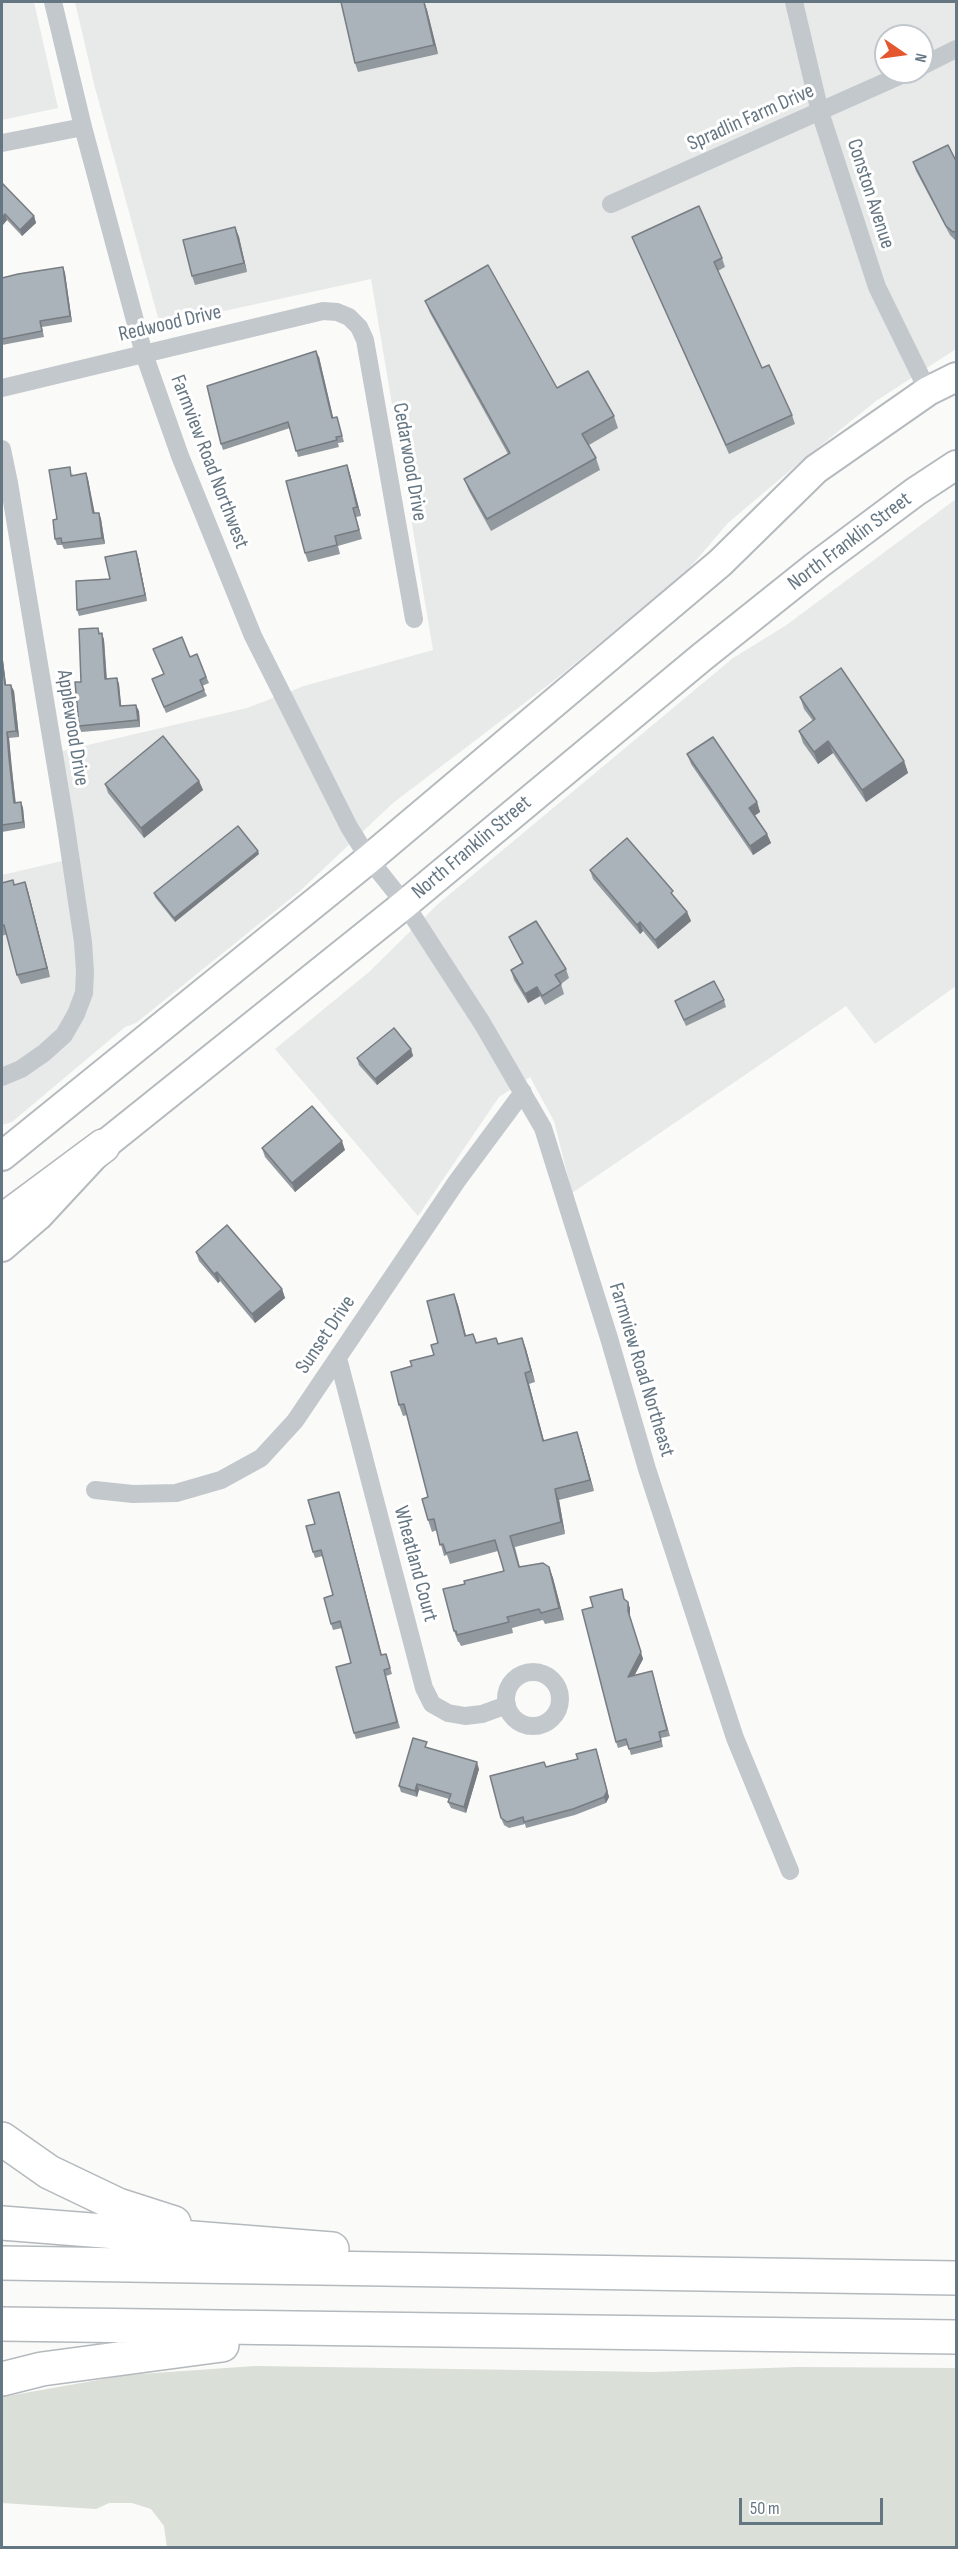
<!DOCTYPE html>
<html>
<head>
<meta charset="utf-8">
<style>
  body { margin:0 }
  #map { position:relative; width:958px; height:2549px; overflow:hidden; background:#fafaf8; font-family:"Sofia Sans Condensed",sans-serif }
  canvas { display:block }
  .frame { position:absolute; inset:0; border:3px solid #657683; pointer-events:none }
  .north { position:absolute; left:874px; top:24px; width:60px; height:60px; box-sizing:border-box; background:#fff; border:2px solid #c1c8cd; border-radius:50%; rotate:103deg; font-size:16px; font-weight:700; line-height:24px; text-align:center; color:#657683 }
  .north::after { content:''; display:block; margin:auto; width:21px; height:27px; background:#e4572e; clip-path:polygon(50% 0,100% 100%,50% 72%,0 100%) }
  .scale { position:absolute; left:739px; top:2498px; width:144px; height:27px; box-sizing:border-box; border:3px solid #657683; border-top:0; padding-left:8px; font-size:18px; line-height:21px; white-space:nowrap; color:#657683; -webkit-text-stroke:4px #fff; paint-order:stroke }
</style>
</head>
<body>
<div id="map">
<canvas width="958" height="2549"></canvas>
<div class="frame"></div>
<div class="north">N</div>
<div class="scale">50 m</div>
</div>
<script>
const c = document.querySelector('canvas').getContext('2d');
c.lineJoin = 'round';
function fillPath(path, color) { c.fillStyle = color; c.fill(path, 'evenodd'); }
const toPath = rows => new Path2D(rows.map(r => 'M' + r).join(''));
function trace(path, color, width, dash) { c.strokeStyle = color; c.lineWidth = width; c.lineCap = dash ? 'butt' : 'round'; c.setLineDash(dash || []); c.stroke(path); }
function write(font, color, halo, rows, align = 'center') {
  c.font = font + ' "Sofia Sans Condensed",sans-serif'; c.lineWidth = 6; c.setLineDash([]); c.textBaseline = 'middle'; c.strokeStyle = halo; c.fillStyle = color; for (const [text, x, y, turn = 0] of rows) {
    c.save(); c.translate(x, y); c.rotate((+turn || 0) * Math.PI / 180); c.textAlign = isNaN(turn) ? turn : align; if (halo) c.strokeText(text, 0, 0); c.fillText(text, 0, 0); c.restore();
  }
}
const built = toPath([
  [2,2,34,2,58,108,2,120],
  [75,2,956,2,956,349,876,401,799,463,728,523,686,572,556,679,393,803,300,891,136,1023,125,1027,12,1122,2,1125,2,875,79,857,62,751,247,708,304,686,433,650,371,279,160,325,95,88],
  [886,36,922,36,922,72,886,72],
  [956,499,956,986,875,1044,846,1006,572,1193,554,1121,530,1077,499,1097,418,1216,275,1049,369,972,438,904,733,658,785,626]
]);
const green = toPath([
  [255,2366,654,2372,797,2367,956,2368,956,2547,167,2548,164,2526,151,2509,132,2503,109,2503,96,2509,2,2503,2,2397,126,2375]
]);
const street = toPath([
  [53,2,83,127,144,354,180,456,253,636,349,827,369,859,405,904,482,1023,543,1128,609,1338,647,1469,735,1738,790,1871],
  [794,2,820,112,877,287,928,391],
  [922,66,956,49],
  [2,143,83,127],
  [611,204,908,72],
  [2,388,323,311,337,312,349,317,359,327,365,340,414,619],
  [2,449,9,483,65,821,83,942,85,972,84,993,76,1014,64,1035,44,1053,21,1069,2,1077],
  [338,1358,424,1688,432,1704,448,1713,465,1716,482,1714,507,1705],
  [95,1490,133,1494,176,1493,221,1480,261,1458,295,1421,457,1181,523,1092],
  '506 1699a27 27 0 1 1 54 0a27 27 0 1 1-54 0Z'
]);
const primary = toPath([
  [2,1156,369,859,720,563,816,469,928,391,956,377],
  [2,1247,38,1216,103,1146,405,904,702,657,816,566,915,492,956,465]
]);
const highway = toPath([
  [2,1221,103,1146],
  [2,2139,49,2172,118,2205,174,2223],
  [2,2223,332,2249],
  [2,2263,956,2278],
  [2,2324,956,2337],
  [2,2379,42,2369,222,2345]
]);
const wall = toPath([
  [424,2,427,10,438,54,358,72,355,63],
  [913,162,957,163,956,241,950,235,916,171],
  [2,183,34,216,36,223,22,236,7,220,2,226],
  [235,227,239,237,247,272,195,285,192,276],
  [632,237,722,258,725,267,718,271,762,368,792,415,795,424,729,454],
  [63,267,65,273,72,322,42,327,44,337,2,345,2,278],
  [425,301,557,388,614,416,618,428,589,445,596,458,600,470,491,531,469,491,464,479,508,454,430,313],
  [319,357,333,418,337,417,344,442,338,443,339,447,298,457,290,428,223,450,221,444],
  [347,465,350,474,361,516,356,517,362,539,338,546,340,554,308,562,305,553],
  [72,473,73,476,86,473,88,479,94,513,99,513,101,519,105,544,64,549,62,545,57,545,55,539,57,519],
  [138,557,147,601,79,616,77,610,110,579],
  [98,628,100,634,102,633,104,640,107,679,117,678,119,684,121,706,139,711,140,727,81,732,79,726,81,682],
  [2,652,6,685,14,691,19,737,9,738,11,764,16,803,21,802,23,808,25,828,2,832],
  [197,654,209,683,202,686,207,696,166,713,154,685,164,674,190,657],
  [800,697,904,761,908,773,866,802,833,753,818,764,803,743,799,731,813,721,804,709],
  [687,754,757,802,760,812,755,815,767,834,771,843,753,855,691,764],
  [199,781,203,790,144,838,108,793,105,784],
  [259,854,175,922,155,897,154,893],
  [590,870,676,899,687,912,691,921,658,949,643,931,640,934,593,879],
  [25,882,28,891,50,977,21,984,17,975,7,934,2,936,2,883,15,885],
  [509,937,566,969,569,978,561,984,564,994,545,1005,540,996,528,1003,514,980,511,970,522,963,513,946],
  [724,1000,726,1007,686,1026,675,1001],
  [411,1049,413,1056,377,1085,359,1065,357,1058],
  [262,1148,345,1150,295,1192,265,1157],
  [196,1252,282,1289,285,1298,255,1323,220,1281,218,1283,199,1261],
  [454,1294,458,1305,466,1336,473,1334,477,1343,496,1338,498,1344,522,1338,526,1349,535,1382,529,1384,544,1441,581,1444,594,1491,559,1500,565,1534,515,1547,520,1567,549,1567,553,1578,564,1620,545,1624,543,1620,527,1624,512,1628,513,1633,461,1646,459,1642,458,1642,454,1631,465,1584,504,1571,498,1551,450,1564,447,1555,444,1556,437,1530,432,1532,428,1520,428,1497,407,1415,403,1416,399,1405,412,1366,434,1355],
  [341,1498,382,1655,388,1660,392,1674,386,1676,400,1728,356,1739,354,1733,351,1663,342,1628,333,1630,331,1624,333,1595,323,1556,315,1558,313,1552,315,1524],
  [625,1600,630,1608,630,1617,643,1659,634,1676,652,1671,670,1736,661,1738,663,1747,631,1755,628,1745,618,1748,616,1742],
  [429,1748,479,1769,466,1813,451,1808,448,1802,449,1799,419,1790,417,1797,401,1792,399,1786],
  [598,1755,609,1797,606,1803,575,1815,526,1828,525,1824,509,1828,504,1825,501,1818,546,1767]
]);
const shadedWall = toPath([
  [424,2,427,10,438,54,434,45],
  [5,214,7,220,2,226,2,217],
  [34,216,36,223,22,236,20,230],
  [235,227,239,237,247,272,244,263],
  [63,267,65,273,72,322,70,316],
  [316,351,319,357,335,425,332,418],
  [347,465,350,474,361,516,357,507],
  [86,473,88,479,96,519,93,513],
  [99,513,101,519,105,544,102,538],
  [136,551,138,557,147,601,145,595],
  [102,633,104,640,107,686,105,679],
  [2,652,7,692,5,685,2,661],
  [117,678,119,684,122,713,120,706],
  [11,685,14,691,19,737,16,731],
  [136,705,139,711,140,727,138,720],
  [7,732,9,738,16,809,14,803],
  [828,741,833,753,818,764,814,752],
  [904,761,908,773,866,802,862,790],
  [199,781,203,790,144,838,141,828],
  [21,802,23,808,25,828,23,822],
  [757,802,760,812,753,817,749,808],
  [767,834,771,843,753,855,750,846],
  [258,851,259,854,175,922,174,918],
  [25,882,28,891,50,977,47,968],
  [687,912,691,921,658,949,655,940],
  [640,922,643,931,640,934,637,925],
  [537,987,540,996,528,1003,525,994],
  [411,1049,413,1056,377,1085,375,1079],
  [342,1141,345,1150,295,1192,292,1183],
  [217,1272,220,1281,218,1283,214,1274],
  [282,1289,285,1298,255,1323,252,1314],
  [454,1294,458,1305,469,1347,465,1336],
  [522,1338,526,1349,535,1382,531,1371],
  [525,1373,529,1384,547,1452,543,1441],
  [577,1432,581,1444,594,1491,590,1480],
  [555,1489,559,1500,565,1534,561,1522],
  [339,1492,341,1498,383,1661,381,1655],
  [549,1567,553,1578,564,1620,559,1608],
  [628,1602,630,1608,630,1617,643,1659,630,1684,628,1677],
  [596,1749,609,1797,606,1803,604,1797],
  [477,1762,479,1769,466,1813,464,1807],
  [417,1784,419,1790,417,1797,415,1791]
]);
const building = toPath([
  [341,2,424,2,434,45,355,63,341,2],
  [948,145,957,163,957,231,953,232,946,226,913,162,948,145],
  [2,183,34,216,20,230,5,214,2,217,2,183],
  [699,206,722,258,714,262,762,368,769,365,792,415,726,445,632,237,699,206],
  [235,227,244,263,192,276,183,240,235,227],
  [488,265,557,388,588,371,614,416,582,434,596,458,487,519,464,479,510,453,425,301,488,265],
  [63,267,70,316,40,321,42,331,2,339,2,278,18,274,63,267],
  [316,351,332,418,337,417,342,436,336,437,337,440,296,451,288,422,221,444,207,386,316,351],
  [347,465,357,507,353,508,359,530,335,536,337,545,305,553,286,481,347,465],
  [70,467,71,476,86,473,93,513,99,513,102,538,62,543,61,538,55,539,53,520,57,519,49,470,70,467],
  [136,551,145,595,77,610,76,581,110,579,105,557,136,551],
  [98,628,99,634,102,633,105,679,117,678,120,706,136,705,138,720,79,726,75,682,81,682,79,629,98,628],
  [182,637,190,657,197,654,206,677,200,680,204,690,164,707,152,679,164,674,153,649,182,637],
  [2,661,5,685,11,685,16,731,7,732,9,758,14,803,21,802,23,822,2,825,2,661],
  [841,668,904,761,862,790,828,741,814,752,799,731,815,719,800,697,841,668],
  [163,736,199,781,141,828,105,784,163,736],
  [713,737,757,802,749,808,767,834,750,846,687,754,713,737],
  [238,826,258,851,174,918,154,893,238,826],
  [627,838,673,891,671,893,687,912,655,940,640,922,637,925,590,870,627,838],
  [13,880,14,885,25,882,47,968,17,975,4,925,2,925,2,883,13,880],
  [536,921,566,969,555,975,561,984,542,996,537,987,525,994,511,970,523,963,509,937,536,921],
  [714,981,724,1000,684,1020,675,1001,714,981],
  [394,1028,411,1049,375,1079,357,1058,394,1028],
  [312,1106,342,1141,292,1183,262,1148,312,1106],
  [227,1225,282,1289,252,1314,217,1272,214,1274,196,1252,227,1225],
  [454,1294,465,1336,473,1334,476,1343,496,1338,498,1344,522,1338,531,1371,525,1373,543,1441,577,1432,590,1480,555,1489,561,1522,510,1536,519,1567,543,1563,549,1567,559,1608,541,1613,539,1609,507,1617,509,1622,457,1635,456,1631,454,1631,443,1589,465,1584,464,1581,504,1571,495,1540,446,1553,443,1544,440,1545,434,1519,428,1520,422,1499,428,1497,404,1404,399,1405,391,1372,412,1366,410,1361,434,1355,431,1345,438,1343,427,1301,454,1294],
  [339,1492,381,1655,386,1654,390,1668,384,1670,397,1722,354,1733,336,1667,351,1663,340,1621,331,1624,324,1598,333,1595,321,1550,313,1552,306,1526,315,1524,308,1500,339,1492],
  [622,1589,624,1599,628,1602,628,1611,641,1652,628,1677,652,1671,667,1730,659,1732,661,1741,629,1749,626,1739,616,1742,582,1610,593,1607,590,1597,622,1589],
  [413,1738,427,1742,425,1747,477,1762,464,1807,448,1802,451,1794,417,1784,415,1791,399,1786,413,1738],
  [596,1749,607,1791,604,1797,573,1809,524,1822,523,1817,507,1822,501,1818,490,1776,544,1762,546,1767,561,1763,578,1759,576,1754,596,1749]
]);
const streetNames = [
  ["Spradlin Farm Drive",751,118,-24],
  ["Conston Avenue",870,194,72],
  ["Redwood Drive",170,324,-13],
  ["Farmview Road Northwest",209,462,69],
  ["Cedarwood Drive",409,462,80],
  ["North Franklin Street",850,542,-37],
  ["Applewood Drive",72,728,81],
  ["North Franklin Street",472,848,-40],
  ["Sunset Drive",326,1335,-56],
  ["Farmview Road Northeast",641,1370,73],
  ["Wheatland Court",415,1564,75]
];
fillPath(built, '#e8e9e9');
fillPath(green, '#dadfd7');
trace(primary, '#b5babe', 32);
trace(highway, '#b4b9bd', 36);
trace(street, '#c3c8cc', 18);
trace(primary, '#fff', 28);
trace(highway, '#fff', 33);
fillPath(wall, '#929a9f');
fillPath(shadedWall, '#777d82');
fillPath(building, '#aab3b9');
trace(building, '#777d82', 1.5);
write('21px', '#657683', '#fff', streetNames);
</script>
</body>
</html>
